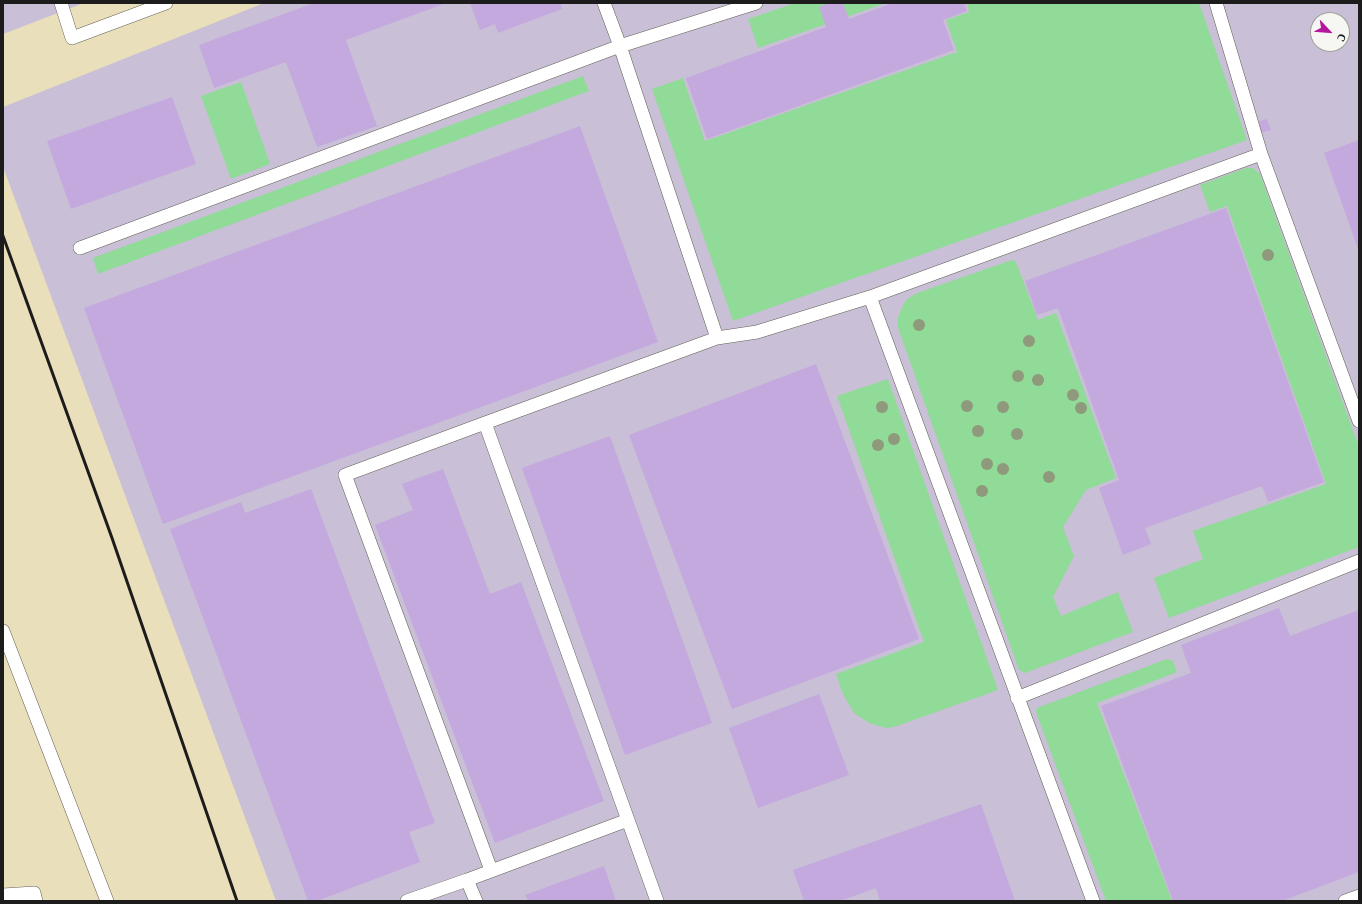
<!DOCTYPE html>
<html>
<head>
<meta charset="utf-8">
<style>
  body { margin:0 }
  #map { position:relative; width:1362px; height:904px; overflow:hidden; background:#eadfbb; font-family:Vollkorn,serif }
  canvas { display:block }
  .frame { position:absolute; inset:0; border:4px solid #1c1c1c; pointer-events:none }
  .north { position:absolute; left:1310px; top:12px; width:40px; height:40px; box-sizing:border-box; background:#f6f6f2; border:1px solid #9f9f9c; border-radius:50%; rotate:116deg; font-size:11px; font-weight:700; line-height:16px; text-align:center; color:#1c1c1c }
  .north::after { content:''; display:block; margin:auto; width:14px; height:18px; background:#b5179e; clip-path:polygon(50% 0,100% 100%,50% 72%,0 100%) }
</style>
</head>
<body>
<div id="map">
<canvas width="1362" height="904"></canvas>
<div class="frame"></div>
<div class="north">С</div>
</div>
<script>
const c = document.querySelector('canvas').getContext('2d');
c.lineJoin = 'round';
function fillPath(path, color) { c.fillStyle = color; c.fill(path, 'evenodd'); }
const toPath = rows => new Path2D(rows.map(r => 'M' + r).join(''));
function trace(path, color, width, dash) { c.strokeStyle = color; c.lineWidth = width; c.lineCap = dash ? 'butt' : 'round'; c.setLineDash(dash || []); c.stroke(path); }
const industrial = toPath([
  [3,3,84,3,3,34],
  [264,3,1359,3,1359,901,276,901,3,167,3,107],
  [1318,20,1342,20,1342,44,1318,44]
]);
const green = toPath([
  [795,3,886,3,758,48,748,19],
  [967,3,1199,3,1247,140,733,321,652,89,683,78,705,141,957,52,946,20,969,12],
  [583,76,589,91,98,274,93,258],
  [241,82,270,164,231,179,201,96],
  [1246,168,1253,168,1260,174,1359,447,1359,547,1169,618,1154,578,1203,559,1193,531,1326,484,1227,206,1210,212,1200,185],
  [1013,260,1016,262,1038,320,1056,313,1116,478,1086,490,1063,527,1074,556,1053,597,1061,616,1118,592,1133,632,1025,673,1019,670,898,328,898,317,902,307,907,299,917,293,1009,261],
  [888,379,998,690,894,727,886,728,869,723,854,713,843,694,836,674,924,642,837,396],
  [1167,659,1173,661,1177,672,1097,703,1172,901,1106,901,1037,715,1036,710,1037,708]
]);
const building = toPath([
  [314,3,446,3,346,40,377,126,317,147,286,62,214,88,199,45],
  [470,3,560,3,562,9,498,33,495,24,480,30],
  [829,3,843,3,849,19,893,3,964,3,967,11,943,20,954,50,707,139,686,78,826,27,819,7],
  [172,97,196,164,71,209,47,141],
  [1267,119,1271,130,1260,133,1257,122],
  [580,126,658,342,163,524,84,308],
  [1359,140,1359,252,1324,153],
  [1226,208,1324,482,1268,502,1262,486,1145,528,1151,544,1123,555,1099,488,1119,480,1058,308,1037,315,1025,281],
  [816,364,919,639,732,709,629,435],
  [610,436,712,723,625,755,522,468],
  [443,469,490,594,521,582,604,801,495,843,375,525,413,510,402,484],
  [311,489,435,823,409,832,420,862,317,901,308,901,170,529,241,502,245,513],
  [1279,608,1290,636,1359,610,1359,872,1282,901,1173,901,1101,706,1191,673,1181,645],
  [819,694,849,775,758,808,729,728],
  [981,804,1015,901,880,901,876,888,840,901,804,901,793,870],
  [604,866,616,901,528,901,525,895]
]);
const service = toPath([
  [61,3,72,38,166,3],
  [604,3,620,46,717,338,757,332,870,297,1093,901],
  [1216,3,1261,154,1359,421],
  [80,248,620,46,756,3],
  [870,297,1261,154],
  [485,423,717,338],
  [3,631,107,901],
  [1017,698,1359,561],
  [491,870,345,475,485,423,628,820],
  [3,895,34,893,36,901],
  [407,901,467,880],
  [476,901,467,880,628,820,657,901],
  [1345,901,1359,896]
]);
const rail = toPath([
  [3,236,112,538,237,901]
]);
const trees = [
  [1268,255],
  [919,325],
  [1029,341],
  [1018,376],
  [1038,380],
  [1073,395],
  [967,406],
  [882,407],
  [1003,407],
  [1081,408],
  [978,431],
  [1017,434],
  [894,439],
  [878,445],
  [987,464],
  [1003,469],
  [1049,477],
  [982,491]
];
fillPath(industrial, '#c9bfd7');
fillPath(green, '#91db98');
fillPath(building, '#c4a9de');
trace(service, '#646054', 14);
trace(service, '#fff', 13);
trace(rail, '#1c1c1c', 3);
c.fillStyle = '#8f997b';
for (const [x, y] of trees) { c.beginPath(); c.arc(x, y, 6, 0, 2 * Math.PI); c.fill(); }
</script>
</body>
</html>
